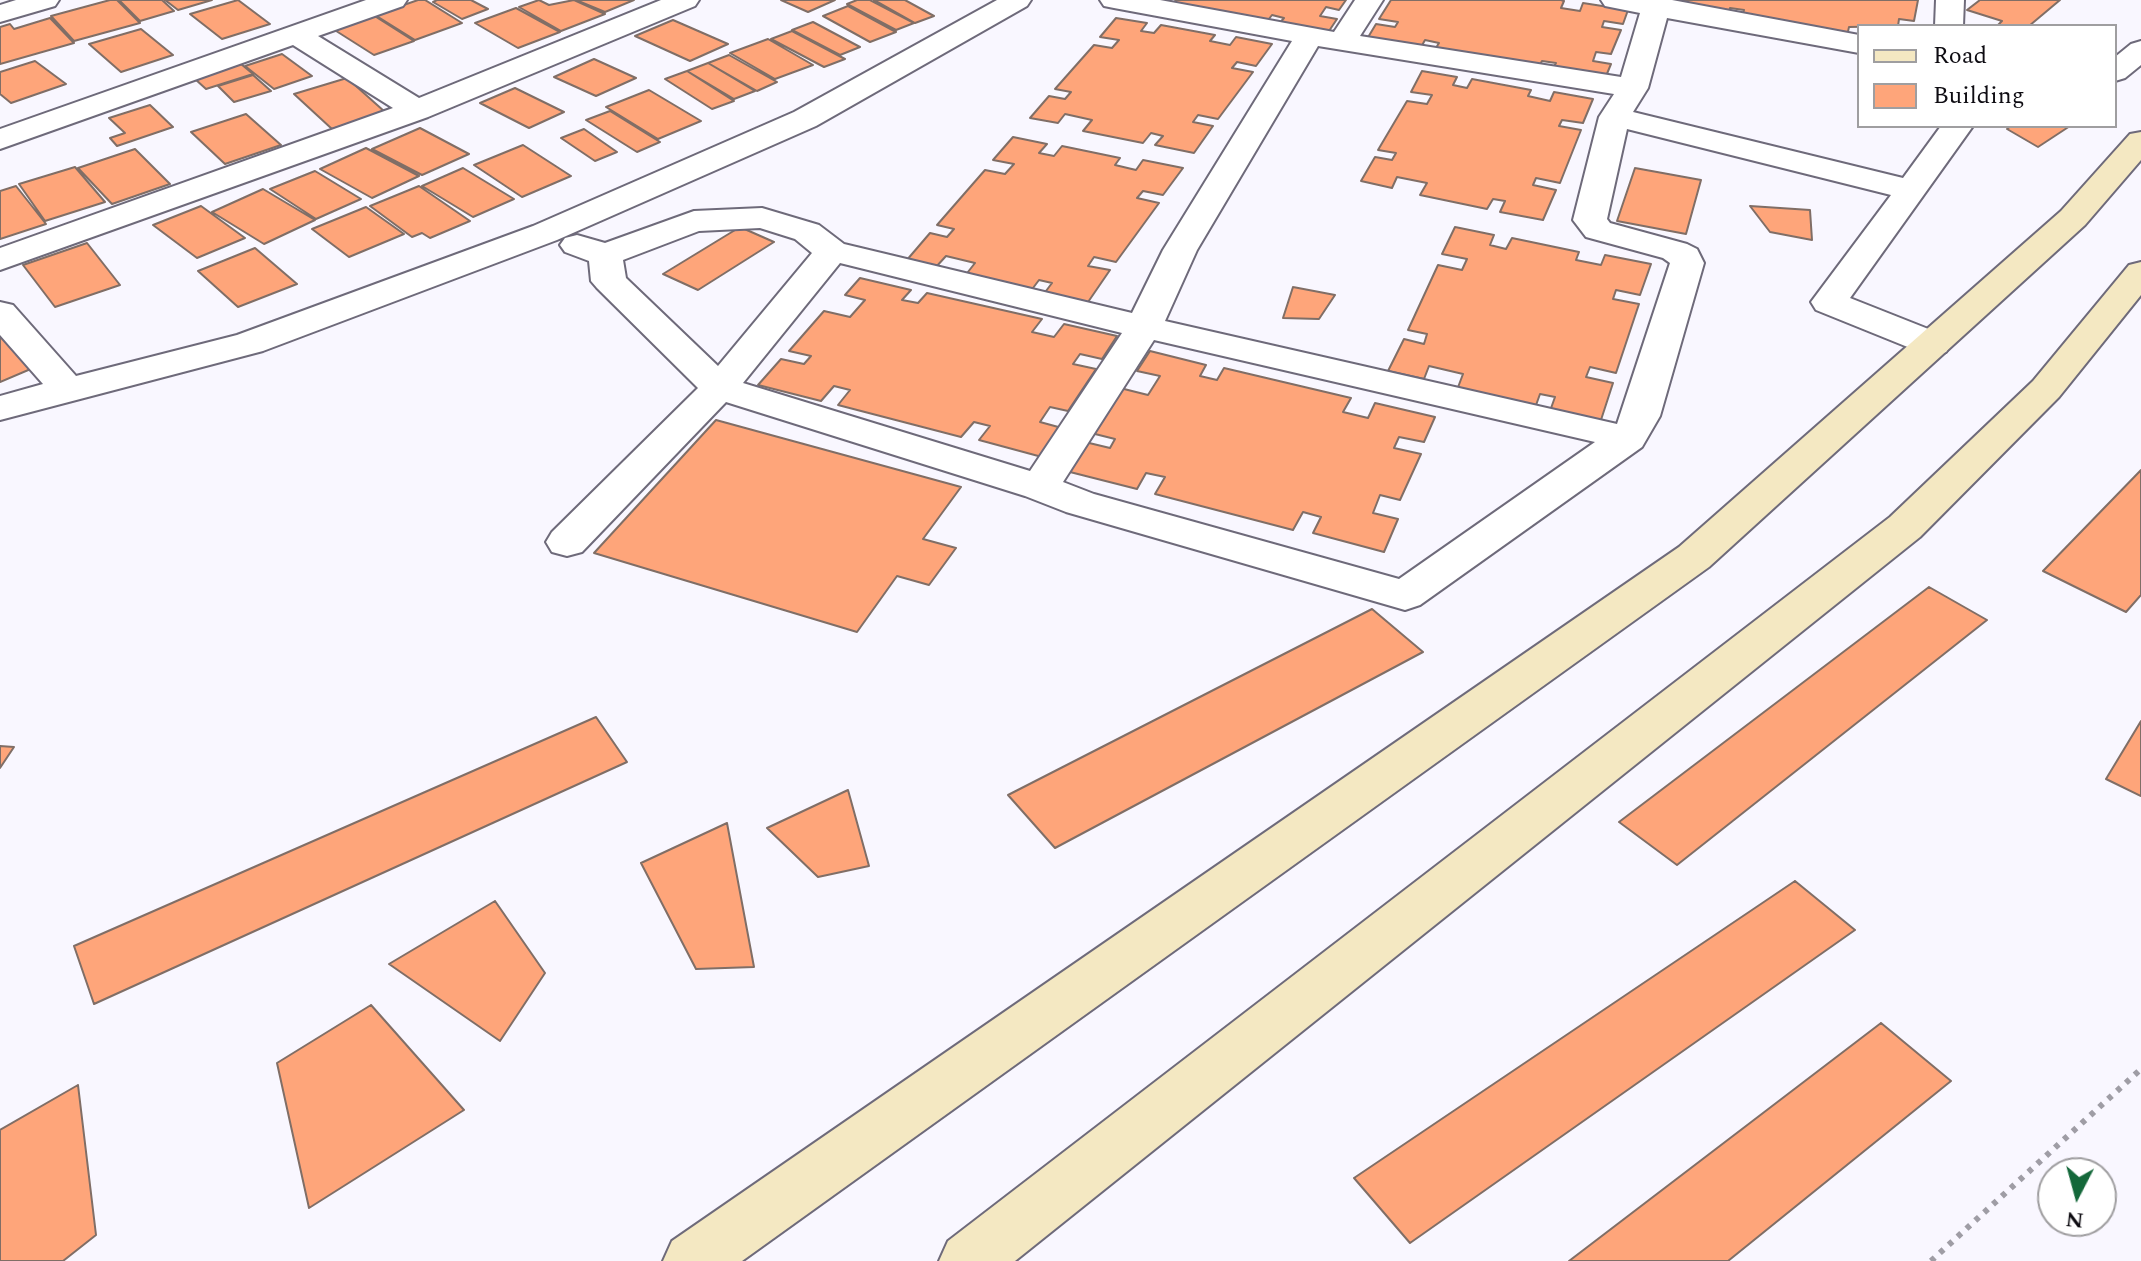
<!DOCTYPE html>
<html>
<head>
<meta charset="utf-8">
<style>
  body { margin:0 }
  #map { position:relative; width:2141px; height:1261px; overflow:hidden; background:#f9f7ff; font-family:Spectral,serif }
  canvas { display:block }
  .legend { position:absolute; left:1857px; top:24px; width:260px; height:104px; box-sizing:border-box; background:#fff; border:2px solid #9f9ea0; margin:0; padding:10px 14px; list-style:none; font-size:24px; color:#0e0c12 }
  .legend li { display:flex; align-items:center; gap:16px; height:40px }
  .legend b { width:40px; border:2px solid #9f9ea0 }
  .north { position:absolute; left:2037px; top:1157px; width:80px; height:80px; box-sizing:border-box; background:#fff; border:2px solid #9f9ea0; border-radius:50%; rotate:186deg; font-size:22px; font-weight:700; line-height:32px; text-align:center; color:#0e0c12 }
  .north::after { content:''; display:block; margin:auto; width:28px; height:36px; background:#14683a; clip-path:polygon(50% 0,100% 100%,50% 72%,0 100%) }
</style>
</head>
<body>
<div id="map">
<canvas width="2141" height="1261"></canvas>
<ul class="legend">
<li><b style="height:10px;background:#f4e8c2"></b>Road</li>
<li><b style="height:22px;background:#fea57a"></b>Building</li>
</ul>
<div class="north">N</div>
</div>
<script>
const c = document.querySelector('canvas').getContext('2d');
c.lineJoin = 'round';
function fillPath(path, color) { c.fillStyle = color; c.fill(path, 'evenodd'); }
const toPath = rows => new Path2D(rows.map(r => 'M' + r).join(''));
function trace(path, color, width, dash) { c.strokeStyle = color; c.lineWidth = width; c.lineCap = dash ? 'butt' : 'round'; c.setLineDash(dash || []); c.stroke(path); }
const building = toPath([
  [110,0,117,0,140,23,74,41,51,16,110,0],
  [119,0,162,0,174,11,140,21,119,0],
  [165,0,212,0,178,10,165,0],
  [238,0,270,24,222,39,190,14,238,0],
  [418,0,425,0,462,23,415,40,375,15,418,0],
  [437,0,471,0,488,9,462,19,433,2,437,0],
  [539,0,549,5,574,0,605,14,561,31,519,7,539,0],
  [576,0,634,0,605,12,576,0],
  [781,0,835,0,808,12,781,0],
  [857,0,870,0,914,23,896,30,847,4,857,0],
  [874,0,905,0,934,16,915,23,874,0],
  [1176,0,1346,0,1339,10,1326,7,1320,16,1337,19,1327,34,1278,25,1284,18,1272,15,1265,24,1170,7,1176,0],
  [1391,0,1561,0,1564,1,1561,8,1580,11,1583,3,1628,10,1623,24,1604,21,1602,27,1621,30,1611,54,1596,52,1593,61,1611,64,1604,81,1551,71,1556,63,1542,61,1537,70,1434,51,1439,43,1425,40,1420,49,1367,39,1376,24,1395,27,1398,22,1379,19,1391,0],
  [1675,0,1918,0,1914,21,1899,19,1898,26,1849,27,1847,36,1741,19,1744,10,1730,8,1728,16,1673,7,1675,0],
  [1980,0,2060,0,2029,26,1997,26,2002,21,1967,10,1980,0],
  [848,6,896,32,870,42,823,16,848,6],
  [516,8,560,32,518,48,475,23,516,8],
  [373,15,414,41,374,55,333,29,373,15],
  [50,18,74,43,0,64,0,27,10,24,14,29,50,18],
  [1116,18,1147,23,1141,31,1154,33,1161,25,1215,35,1210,41,1230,45,1236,37,1272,44,1256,66,1237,62,1232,68,1253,72,1218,119,1198,115,1193,122,1213,126,1194,153,1155,145,1163,136,1151,133,1143,143,1083,131,1092,120,1065,114,1058,123,1030,118,1049,96,1065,99,1071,92,1055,89,1094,45,1112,48,1119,40,1100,37,1116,18],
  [673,20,728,44,690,61,635,36,673,20],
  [813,22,860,47,840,55,792,30,813,22],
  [141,29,173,55,121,72,89,44,141,29],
  [792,31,845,59,824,67,771,39,792,31],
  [768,39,813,65,775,79,730,53,768,39],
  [282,54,312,76,274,89,245,66,282,54],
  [729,55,777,82,757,91,708,63,729,55],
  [594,59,636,78,596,96,554,77,594,59],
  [35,61,66,84,11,103,0,94,0,72,35,61],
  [708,63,755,91,734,99,687,71,708,63],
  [241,64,253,74,206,89,195,79,241,64],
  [687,71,734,101,712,109,665,79,687,71],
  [1422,71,1457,77,1453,85,1467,88,1472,79,1531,90,1528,96,1550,101,1554,92,1593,99,1583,123,1562,120,1559,126,1581,130,1560,183,1536,178,1533,185,1556,190,1543,220,1500,212,1505,201,1493,199,1487,209,1420,195,1427,183,1397,177,1392,188,1361,181,1375,157,1392,160,1396,153,1378,150,1407,101,1427,104,1432,95,1411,92,1422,71],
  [253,75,271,91,234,102,218,86,253,75],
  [347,78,385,112,332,129,294,94,347,78],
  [515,88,564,112,529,128,480,103,515,88],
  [649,90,701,121,658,139,606,107,649,90],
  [150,105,173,127,117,146,110,138,125,133,109,118,150,105],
  [610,111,660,142,637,152,586,120,610,111],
  [246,114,281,145,225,164,191,132,246,114],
  [2011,126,2070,126,2038,147,2007,129,2011,126],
  [420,128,469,154,422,175,372,149,420,128],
  [584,129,617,152,595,161,561,138,584,129],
  [1013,137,1047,144,1039,153,1054,156,1062,146,1120,158,1115,165,1136,170,1143,160,1183,168,1163,195,1143,191,1137,198,1159,203,1116,262,1094,257,1088,266,1110,270,1086,305,1043,295,1052,283,1039,280,1030,292,964,277,975,263,946,256,936,267,906,261,930,233,947,237,954,229,937,225,985,170,1005,174,1014,164,993,160,1013,137],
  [523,145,571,176,522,197,474,165,523,145],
  [366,148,419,176,372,198,320,169,366,148],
  [135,149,170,184,112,204,78,168,135,149],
  [75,167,105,202,45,221,19,184,75,167],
  [463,168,514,199,473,217,422,186,463,168],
  [1635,168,1701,180,1686,234,1617,221,1635,168],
  [315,171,361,199,316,219,270,189,315,171],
  [16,186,46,224,0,239,0,191,16,186],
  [419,186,470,221,430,238,422,233,412,237,370,206,419,186],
  [263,189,315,220,264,244,212,212,263,189],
  [201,206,245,238,197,258,153,225,201,206],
  [1750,206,1810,210,1812,240,1770,232,1750,206],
  [366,207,404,234,349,257,312,229,366,207],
  [740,227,774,242,698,290,663,274,740,227],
  [1455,227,1494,235,1490,245,1506,249,1512,238,1579,252,1576,260,1601,265,1605,255,1651,264,1640,295,1616,290,1613,299,1639,304,1616,373,1590,367,1586,377,1613,383,1600,423,1550,411,1555,397,1540,394,1535,408,1457,390,1463,374,1429,366,1424,379,1388,371,1404,339,1424,344,1427,334,1408,330,1438,265,1462,270,1467,259,1442,254,1455,227],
  [87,243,120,285,55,307,23,265,87,243],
  [255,248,297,284,238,307,198,271,255,248],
  [860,278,911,290,902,300,918,303,927,293,1042,319,1032,332,1054,337,1064,324,1117,336,1102,359,1080,354,1073,364,1096,369,1068,411,1050,407,1040,422,1062,428,1042,457,979,440,990,426,974,422,961,437,838,405,850,390,834,386,821,401,758,385,781,359,804,364,811,356,789,351,824,311,850,317,865,300,845,295,860,278],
  [1293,287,1335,295,1319,319,1283,318,1293,287],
  [0,336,33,368,0,382,0,336],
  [1150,351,1206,365,1200,376,1217,380,1224,368,1351,398,1343,412,1368,418,1375,403,1435,417,1424,442,1399,437,1394,448,1421,454,1400,500,1380,495,1373,513,1398,519,1384,552,1313,533,1321,517,1303,512,1293,530,1155,494,1165,477,1146,473,1137,489,1066,471,1085,442,1110,448,1115,439,1091,433,1120,388,1148,395,1160,376,1137,371,1150,351],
  [716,420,961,487,923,539,956,548,929,585,897,576,857,632,594,553,716,420],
  [2141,470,2141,595,2126,612,2043,571,2141,470],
  [1929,587,1987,620,1677,865,1619,822,1929,587],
  [1372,609,1423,652,1055,848,1008,795,1372,609],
  [596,717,627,762,94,1004,74,946,596,717],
  [2141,721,2141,796,2106,779,2141,721],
  [0,746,14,747,0,768,0,746],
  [848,790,869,866,818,877,767,828,848,790],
  [727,823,754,967,696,969,641,863,727,823],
  [1795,881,1855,930,1410,1243,1354,1178,1795,881],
  [495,901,545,973,500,1041,389,964,495,901],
  [371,1005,464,1110,309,1208,277,1063,371,1005],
  [1881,1023,1951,1081,1728,1261,1569,1261,1881,1023],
  [78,1085,96,1235,63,1261,0,1261,0,1130,78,1085]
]);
const path = toPath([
  [1931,1261,2141,1069]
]);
const street = toPath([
  [16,0,59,0,55,6,0,22,0,5,16,0],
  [366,0,407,0,403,6,318,36,419,98,661,0,699,0,695,6,428,117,0,270,0,248,393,108,293,45,0,149,0,129,366,0],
  [997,0,1031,0,1027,6,816,126,557,240,263,351,0,420,0,396,43,384,0,335,0,302,13,305,76,376,237,335,533,226,794,112,997,0],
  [1100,0,1160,0,1334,32,1355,0,1383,0,1360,36,1621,77,1640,13,1605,6,1601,0,1672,0,1859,35,1859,53,1667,18,1648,88,1633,112,1903,178,1941,126,1973,126,1850,298,1946,336,1951,344,1946,352,1933,355,1920,352,1816,310,1811,302,1891,195,1627,129,1607,219,1610,223,1687,244,1697,249,1704,263,1660,416,1642,447,1420,605,1405,610,1066,512,1025,496,726,402,582,552,567,556,552,552,546,542,552,532,698,388,597,288,591,281,589,261,565,252,560,245,565,238,577,235,605,243,694,211,762,208,819,225,844,244,1132,313,1163,250,1292,41,1114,8,1104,6,1100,0],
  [1318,46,1614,94,1599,117,1573,220,1586,237,1663,258,1670,263,1617,424,1165,321,1197,250,1318,46],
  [760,228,795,239,812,253,718,366,626,278,623,260,699,231,760,228],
  [840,263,1122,333,1030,471,743,383,840,263],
  [1154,340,1595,442,1399,579,1094,494,1063,482,1154,340],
  [1936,0,1964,0,1963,26,1935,26,1936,0],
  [2141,41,2141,65,2125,78,2115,81,2115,57,2131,44,2141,41]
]);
const secondary = toPath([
  [2141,132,2141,160,2085,225,1709,567,742,1261,663,1261,672,1241,1679,547,2061,211,2130,134,2141,132],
  [2141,262,2141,295,2059,397,1920,537,1015,1261,939,1261,948,1241,1890,517,2033,381,2129,265,2141,262]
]);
fillPath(building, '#fea57a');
trace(building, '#806e66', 2);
trace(street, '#6e6a7a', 4);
trace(secondary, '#6e6a7a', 4);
trace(path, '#9f9da5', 6, [5, 7]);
fillPath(street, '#fff');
fillPath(secondary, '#f4e8c2');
</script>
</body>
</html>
